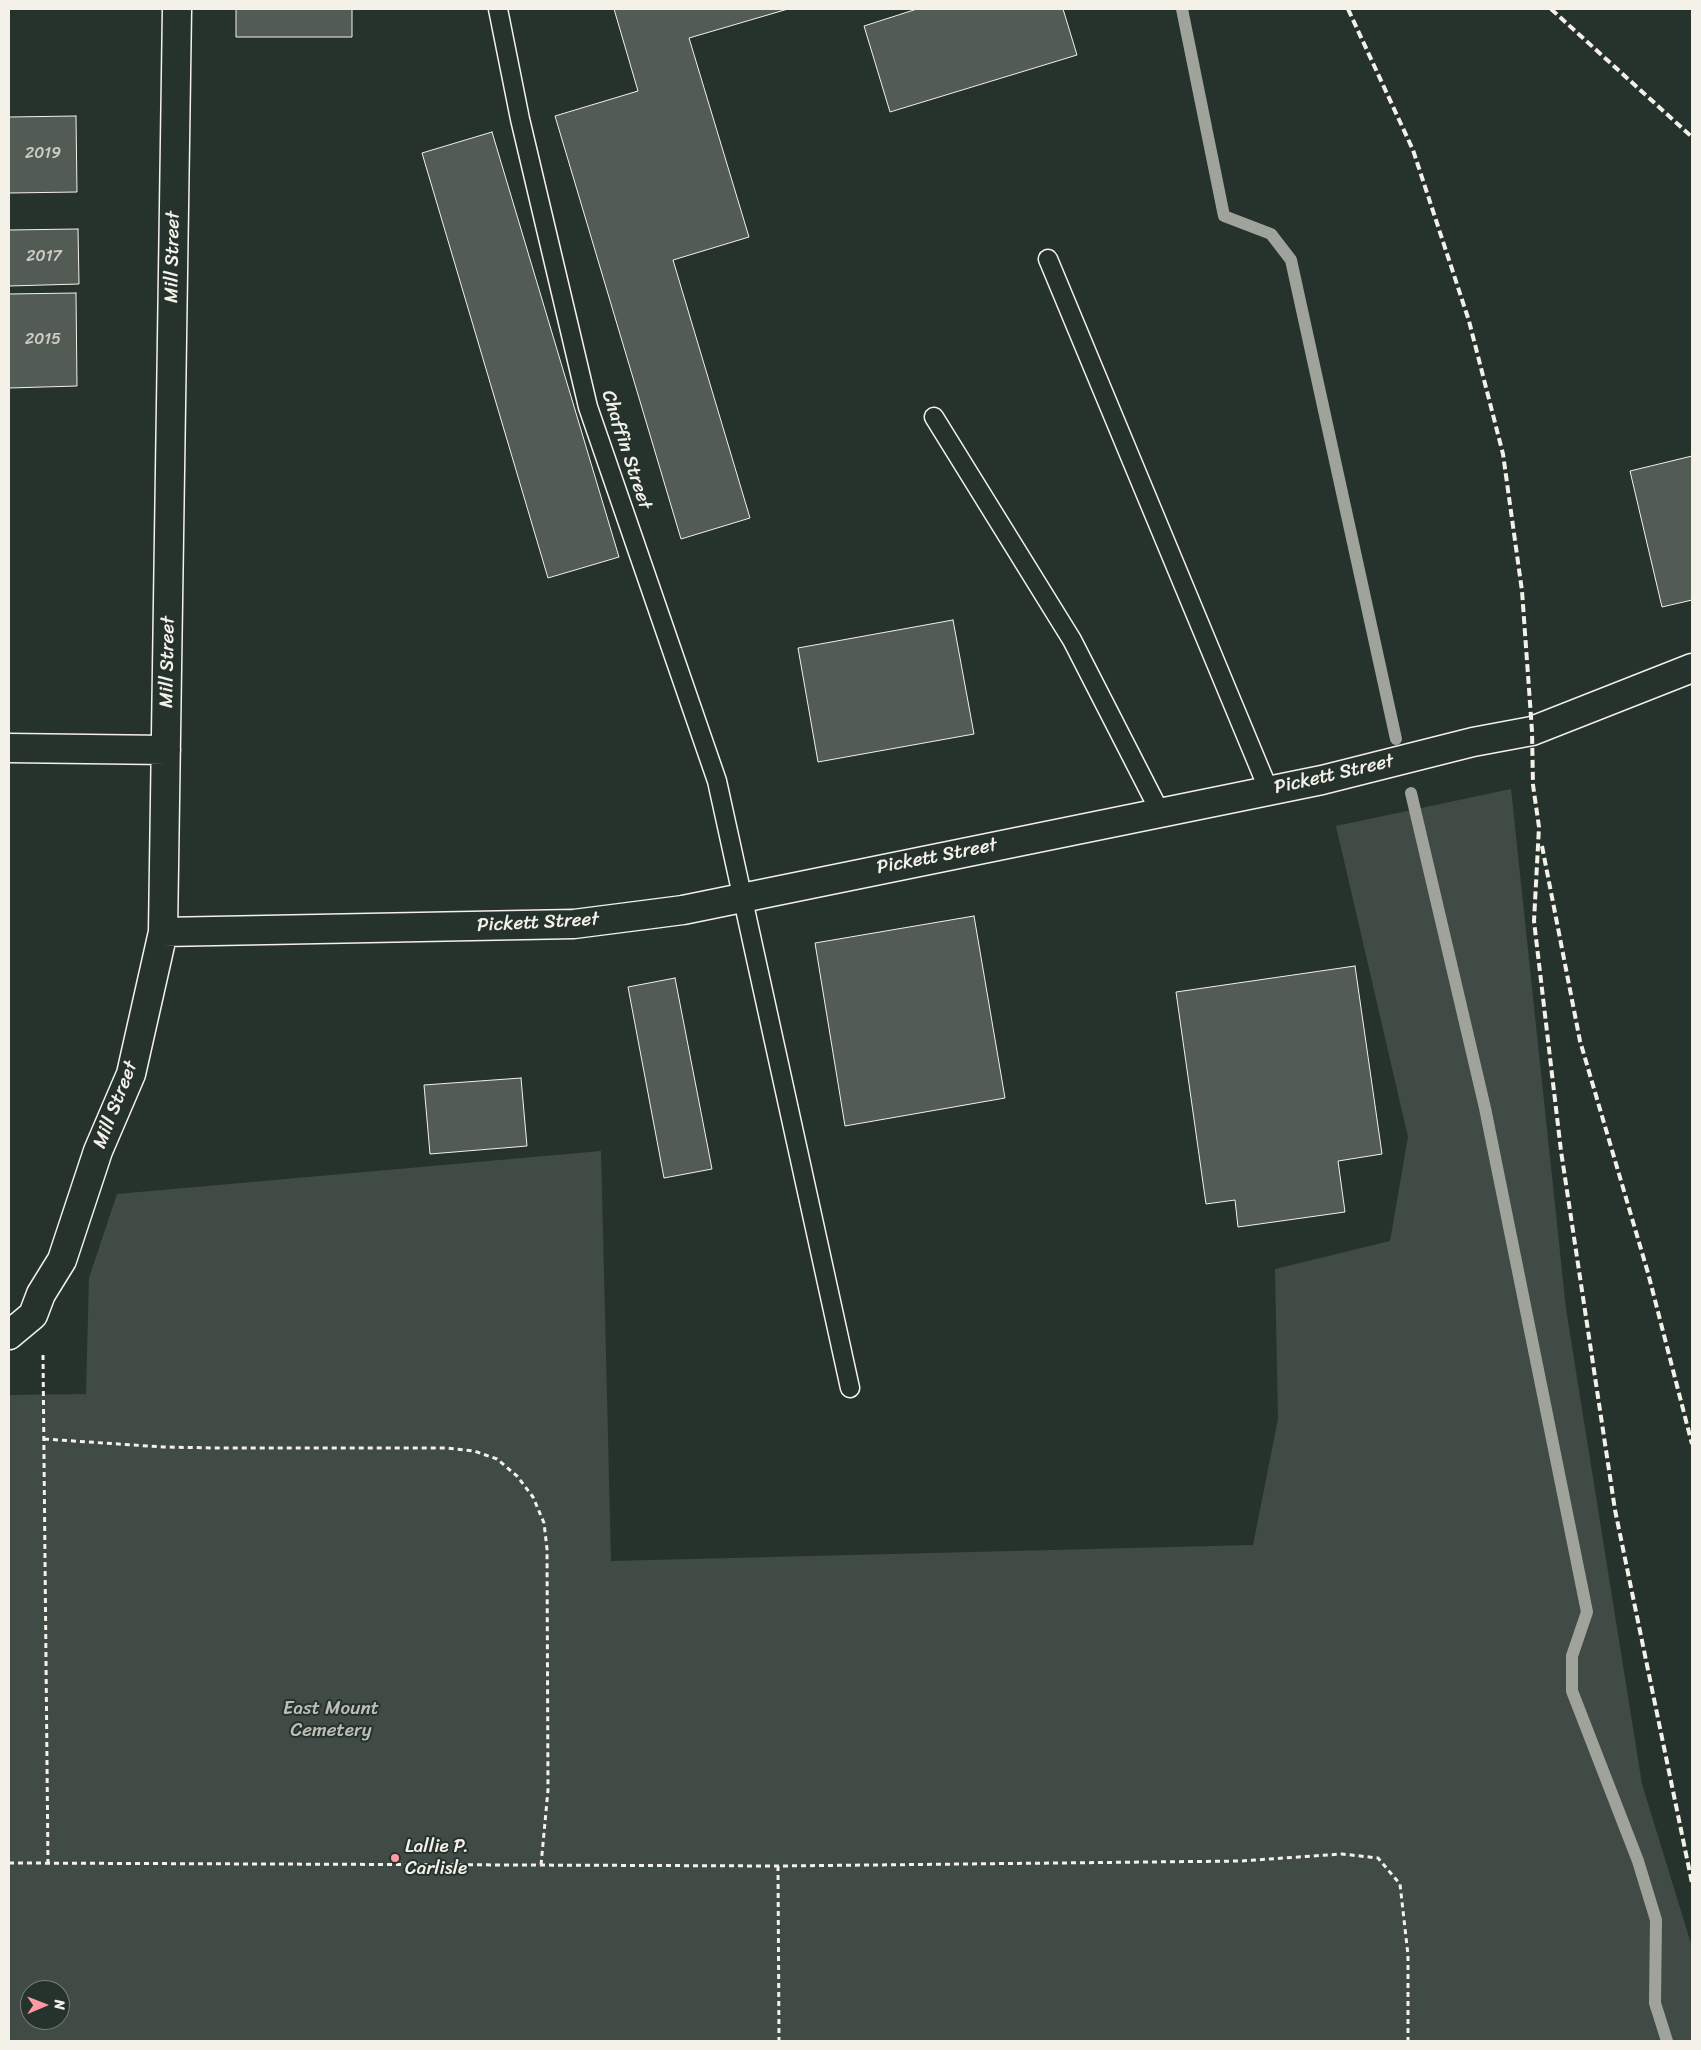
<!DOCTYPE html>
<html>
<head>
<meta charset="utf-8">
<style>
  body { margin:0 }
  #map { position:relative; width:1701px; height:2050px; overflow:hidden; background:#26332d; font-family:Sriracha,sans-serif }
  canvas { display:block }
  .frame { position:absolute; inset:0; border:10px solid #f4f1e8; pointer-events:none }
  .north { position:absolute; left:20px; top:1980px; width:50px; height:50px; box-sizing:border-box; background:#26332d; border:1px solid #787f78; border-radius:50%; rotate:89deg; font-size:14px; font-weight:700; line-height:20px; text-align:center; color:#f4f1e8 }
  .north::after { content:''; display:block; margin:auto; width:18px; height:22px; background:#ff9aa2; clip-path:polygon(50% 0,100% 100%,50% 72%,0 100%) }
</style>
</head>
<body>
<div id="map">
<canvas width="1701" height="2050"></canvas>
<div class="frame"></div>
<div class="north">N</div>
</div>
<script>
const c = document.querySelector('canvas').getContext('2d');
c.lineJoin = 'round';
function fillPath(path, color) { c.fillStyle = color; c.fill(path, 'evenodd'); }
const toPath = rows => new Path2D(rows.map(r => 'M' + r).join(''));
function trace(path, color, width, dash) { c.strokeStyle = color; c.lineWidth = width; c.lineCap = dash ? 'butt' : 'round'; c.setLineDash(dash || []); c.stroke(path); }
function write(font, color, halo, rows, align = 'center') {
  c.font = font + ' Sriracha,sans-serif'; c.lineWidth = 4; c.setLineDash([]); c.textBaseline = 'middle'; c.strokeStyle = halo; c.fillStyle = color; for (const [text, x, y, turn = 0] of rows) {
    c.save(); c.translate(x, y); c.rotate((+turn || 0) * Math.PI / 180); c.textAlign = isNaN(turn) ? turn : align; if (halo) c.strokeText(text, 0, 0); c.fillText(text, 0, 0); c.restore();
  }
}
const green = toPath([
  [1511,789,1566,1309,1642,1784,1692,1947,1692,2041,9,2041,9,1395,86,1394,89,1278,117,1194,601,1151,611,1561,1253,1545,1278,1419,1275,1269,1390,1241,1408,1137,1336,826],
  [30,1990,60,1990,60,2020,30,2020]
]);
const stream = toPath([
  [1182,9,1224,216,1271,234,1291,260,1396,739],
  [1411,793,1485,1108,1587,1612,1572,1656,1572,1691,1638,1861,1656,1920,1655,2003,1667,2041]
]);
const building = toPath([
  [236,9,352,9,352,37,236,37,236,9],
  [614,9,788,9,689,38,749,237,673,260,750,518,681,539,555,116,638,91,614,9],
  [917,9,1063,9,1077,55,890,112,864,26,917,9],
  [76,116,77,192,9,193,9,117,76,116],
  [492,132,619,557,548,578,422,153,492,132],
  [78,229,79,284,9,286,9,230,78,229],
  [76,293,77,386,9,388,9,294,76,293],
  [1692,456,1692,600,1662,607,1630,471,1692,456],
  [953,620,974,734,818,762,798,648,953,620],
  [974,916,1005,1098,845,1126,815,943,974,916],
  [1355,966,1382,1154,1338,1161,1345,1212,1238,1227,1235,1200,1206,1204,1176,992,1355,966],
  [675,978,712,1169,664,1178,628,987,675,978],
  [521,1078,527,1146,430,1154,424,1085,521,1078]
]);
const path = toPath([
  [43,1355,48,1864],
  [44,1439,163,1447,217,1448,447,1448,474,1451,497,1459,517,1476,533,1497,544,1523,547,1549,548,1790,541,1865],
  [9,1863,778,1866,1241,1861,1342,1854,1378,1858,1400,1884,1408,1955,1408,2041],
  [778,1866,779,2041]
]);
const lane = toPath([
  [498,9,520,119,588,407,717,781,850,1388],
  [1048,259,1269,791],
  [934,417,1072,640,1160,812]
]);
const street = toPath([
  [9,748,166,750],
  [163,932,574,924,683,910,1322,780,1473,742,1532,731,1692,668],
  [9,1335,33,1315,41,1294,62,1260,98,1151,131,1074,163,932,177,9]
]);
const rail = toPath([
  [1348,9,1413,150,1469,321,1503,454,1522,591,1532,731,1533,785,1539,827,1534,921,1561,1151,1615,1510,1692,1883],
  [1551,9,1692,137],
  [1542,846,1580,1041,1648,1273,1692,1444]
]);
const markers = [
  [395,1858,5,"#ff9aa2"]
];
const numberNames = [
  ["2019",43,154],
  ["2017",44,257],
  ["2015",43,340]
];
const streetNames = [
  ["Mill Street",173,257,-89],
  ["Chaffin Street",626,450,72],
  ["Mill Street",168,662,-89],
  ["Pickett Street",1334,775,-13],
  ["Pickett Street",937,857,-11],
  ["Pickett Street",538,923,-3],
  ["Mill Street",116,1105,-69]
];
const parkNames = [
  ["East Mount",331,1709],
  ["Cemetery",331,1731]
];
const poiNames = [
  ["Lallie P.",405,1847],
  ["Carlisle",405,1869]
];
fillPath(green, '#414b45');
trace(stream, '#9fa39b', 12);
fillPath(building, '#525c55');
trace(building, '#f4f1e8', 1);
trace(lane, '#f4f1e8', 21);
trace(street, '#f4f1e8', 31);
trace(path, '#f4f1e8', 3, [5, 4]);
trace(lane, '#26332d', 18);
trace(street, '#26332d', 28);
trace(rail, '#f4f1e8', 4, [8, 4]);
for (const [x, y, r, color] of markers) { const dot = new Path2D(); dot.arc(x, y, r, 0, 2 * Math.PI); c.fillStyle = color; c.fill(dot); trace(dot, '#26332d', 2); }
write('16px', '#ccccc3', null, numberNames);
write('19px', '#f4f1e8', '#26332d', streetNames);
write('19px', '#bebfb7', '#26332d', parkNames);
write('19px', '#f4f1e8', '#26332d', poiNames, 'left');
</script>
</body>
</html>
